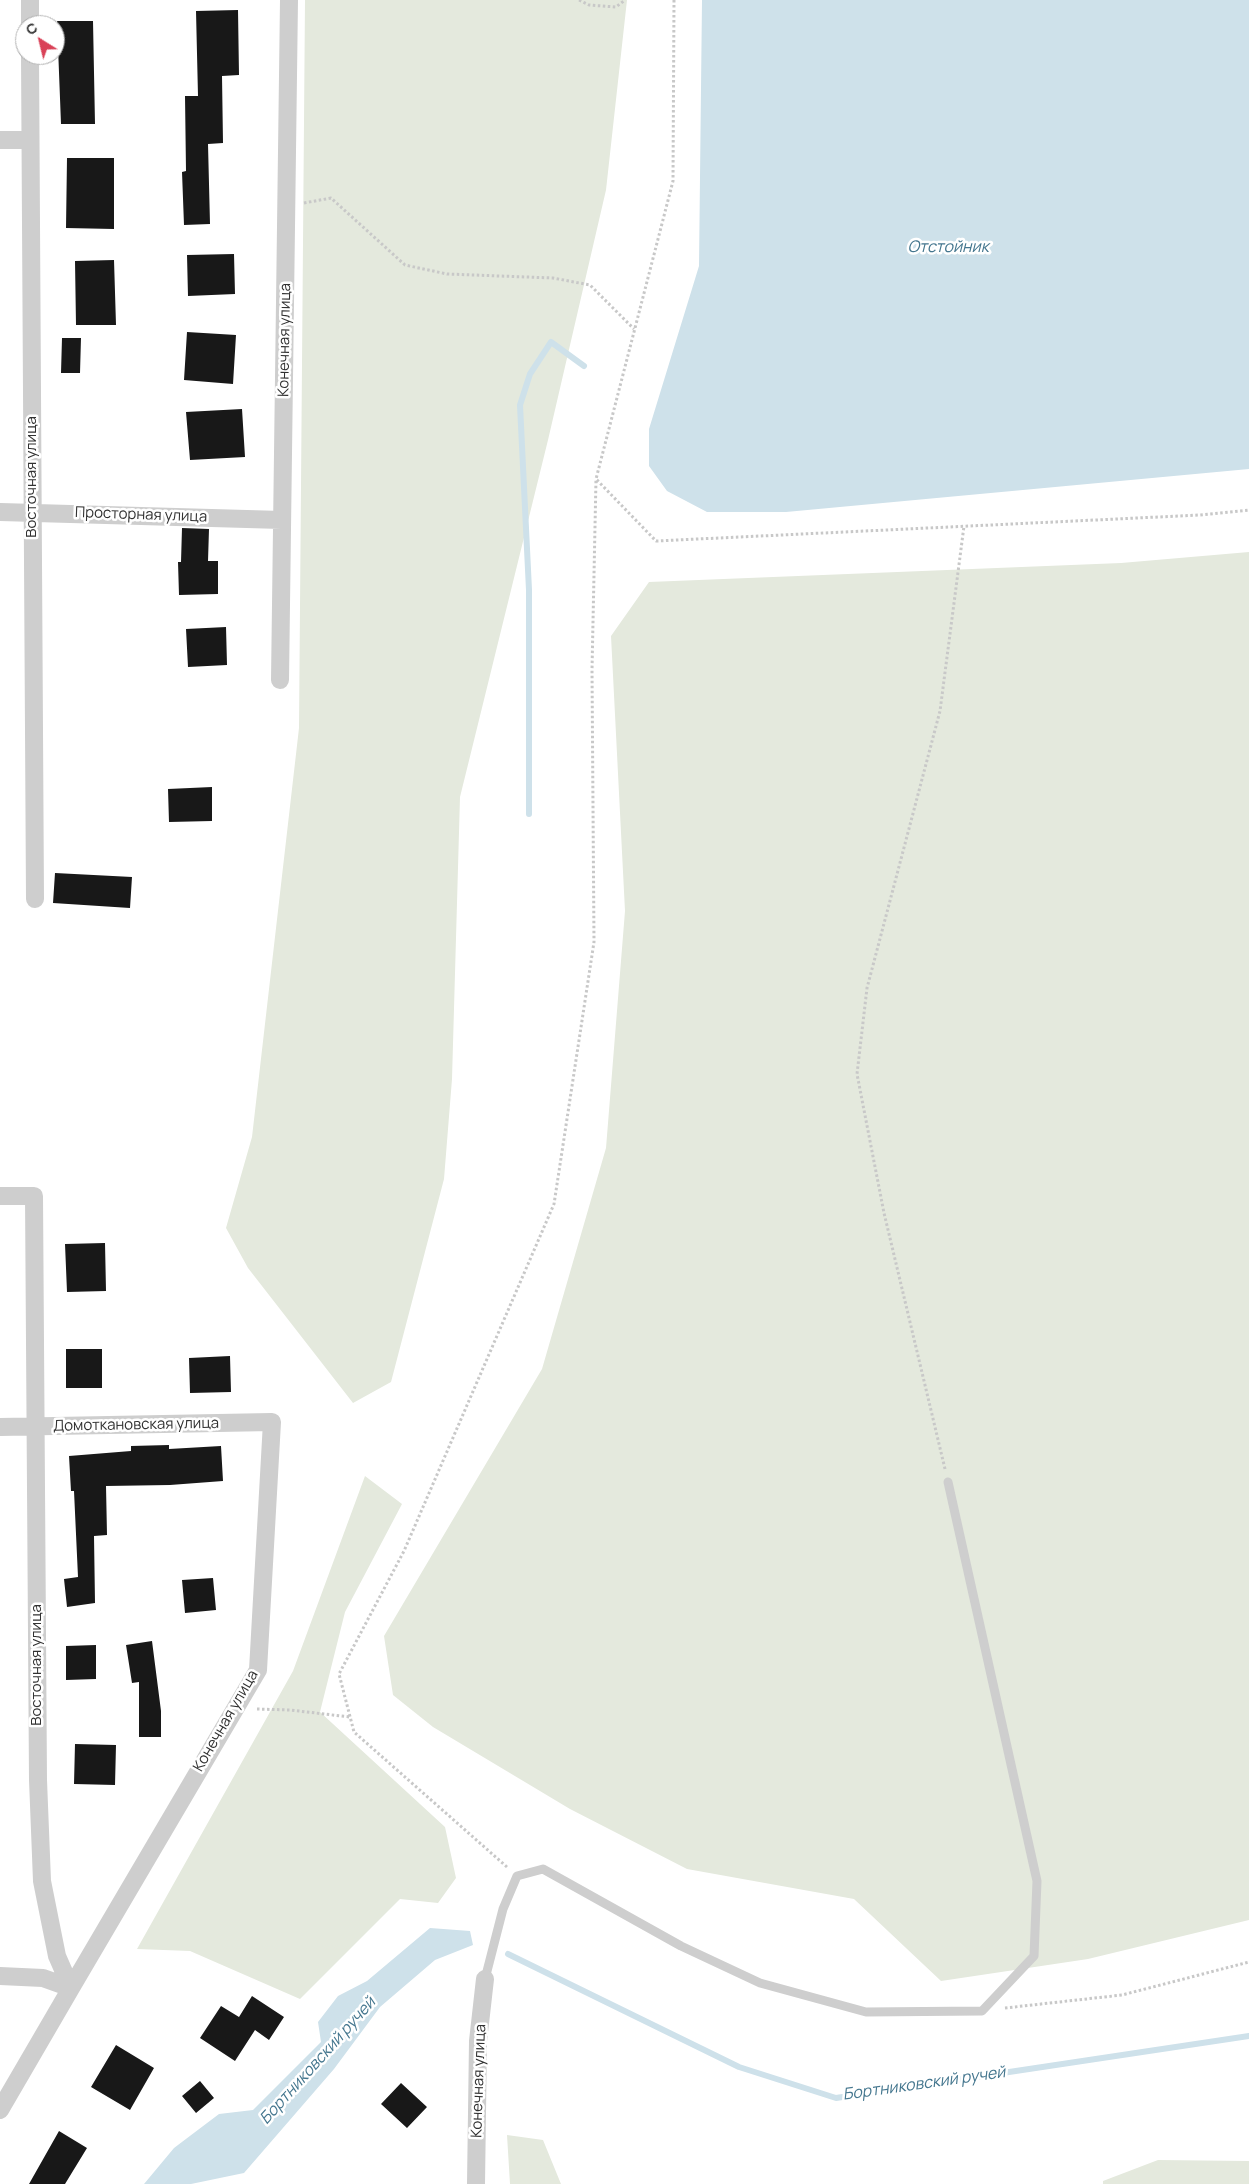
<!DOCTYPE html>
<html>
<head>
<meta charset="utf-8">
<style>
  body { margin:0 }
  #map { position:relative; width:1249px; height:2184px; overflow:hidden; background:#fff; font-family:Manrope,sans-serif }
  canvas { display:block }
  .north { position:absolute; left:15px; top:15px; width:50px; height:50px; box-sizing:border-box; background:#fff; border:1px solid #adadad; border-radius:50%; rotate:324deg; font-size:14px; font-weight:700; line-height:20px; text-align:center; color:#313131 }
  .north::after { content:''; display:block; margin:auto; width:18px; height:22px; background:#d94157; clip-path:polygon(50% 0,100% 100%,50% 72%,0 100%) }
</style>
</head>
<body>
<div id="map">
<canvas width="1249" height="2184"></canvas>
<div class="north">С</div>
</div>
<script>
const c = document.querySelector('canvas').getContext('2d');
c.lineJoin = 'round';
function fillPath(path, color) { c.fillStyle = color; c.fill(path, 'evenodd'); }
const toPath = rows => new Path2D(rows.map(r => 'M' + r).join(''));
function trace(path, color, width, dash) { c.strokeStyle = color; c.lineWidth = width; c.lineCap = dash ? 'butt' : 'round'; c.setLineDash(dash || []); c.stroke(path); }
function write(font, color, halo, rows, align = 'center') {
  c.font = font + ' Manrope,sans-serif'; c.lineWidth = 5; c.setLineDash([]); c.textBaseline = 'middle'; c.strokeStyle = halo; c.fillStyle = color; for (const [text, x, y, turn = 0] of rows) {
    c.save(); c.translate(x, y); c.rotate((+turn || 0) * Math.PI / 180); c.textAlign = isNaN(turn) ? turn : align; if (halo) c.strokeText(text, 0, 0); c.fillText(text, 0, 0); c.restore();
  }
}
const green = toPath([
  [305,0,627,0,606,190,548,440,460,797,452,1079,444,1179,391,1382,353,1403,248,1268,226,1228,252,1137,299,728],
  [1249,552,1249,1920,1088,1959,941,1981,854,1899,687,1869,570,1809,433,1727,393,1695,384,1636,542,1369,606,1148,625,911,611,636,649,582,1121,563],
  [365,1476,402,1504,345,1612,320,1712,445,1827,456,1878,438,1903,400,1899,300,1999,190,1951,137,1949,293,1671],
  [507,2135,543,2140,561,2184,510,2184],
  [1158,2160,1249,2161,1249,2184,1103,2184,1103,2181]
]);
const water = toPath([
  [702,0,1249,0,1249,469,786,512,707,512,667,491,649,466,649,429,699,266],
  [430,1928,470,1931,473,1945,435,1960,380,2007,334,2069,244,2173,191,2184,144,2184,174,2148,219,2114,253,2110,321,2042,318,2022,338,1996,367,1981]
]);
const stream = toPath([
  [529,814,529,590,520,405,530,374,551,342,584,366],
  [508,1954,739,2067,836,2098,1249,2036]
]);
const building = toPath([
  [238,10,239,75,222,76,223,143,208,144,210,224,184,225,182,172,186,171,185,96,198,96,196,11],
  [57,21,93,21,95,124,61,124],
  [67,158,114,158,114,229,66,228],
  [234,254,235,294,188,296,187,255],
  [114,260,116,325,76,325,75,261],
  [187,332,236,335,233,384,184,380],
  [62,338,81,338,80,373,61,373],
  [242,409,245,457,190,460,186,412],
  [182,528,209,529,208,561,218,561,218,594,179,595,178,562,181,562],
  [226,627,227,665,188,667,186,629],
  [212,787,212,821,169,822,168,789],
  [55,873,132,877,130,908,53,903],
  [105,1243,106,1291,67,1292,65,1244],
  [66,1349,102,1349,102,1388,66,1388],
  [230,1356,231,1392,190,1393,189,1358],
  [169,1445,169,1449,221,1446,223,1481,170,1485,106,1486,107,1535,94,1536,95,1603,67,1607,64,1579,78,1577,74,1491,71,1491,69,1456,131,1451,131,1446],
  [213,1578,216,1610,185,1613,182,1580],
  [152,1641,161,1711,161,1737,139,1737,139,1682,132,1683,126,1645],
  [96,1645,96,1679,66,1680,66,1646],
  [75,1744,116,1745,115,1785,74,1784],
  [252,1996,284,2017,269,2040,255,2030,235,2061,200,2038,221,2006,239,2017],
  [116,2045,154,2068,130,2110,91,2087],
  [200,2081,214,2098,196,2113,182,2096],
  [401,2083,427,2107,407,2128,381,2104],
  [59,2131,87,2148,65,2184,29,2184]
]);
const path = toPath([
  [579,0,589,5,616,7,625,0],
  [674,0,673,181,596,479,656,541,1200,515,1249,510],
  [304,203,331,198,405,265,447,274,553,278,590,285,634,329],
  [945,1469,884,1213,857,1074,867,988,940,711,964,526],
  [257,1709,290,1710,350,1717],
  [507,1867,354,1732,339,1674,404,1551,554,1204,594,942,592,670,596,479],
  [1005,2008,1122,1995,1249,1962]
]);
const service = toPath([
  [485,1979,503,1909,517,1876,543,1869,681,1946,760,1983,866,2012,982,2011,1034,1956,1037,1881,948,1482]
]);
const minor = toPath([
  [30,0,30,25],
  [30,55,35,899],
  [0,140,30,140],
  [0,512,282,520],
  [280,680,289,0],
  [0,1196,34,1196,38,1780,42,1881,57,1956,71,1988,0,2110],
  [0,1427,272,1422,258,1670,71,1988,43,1978,0,1976],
  [476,2184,478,2041,485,1979]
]);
const streetNames = [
  ["Конечная улица",285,340,-89],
  ["Восточная улица",32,477,-90],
  ["Просторная улица",141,515,2],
  ["Домоткановская улица",136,1425,-1],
  ["Восточная улица",37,1665,-90],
  ["Конечная улица",226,1721,-60],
  ["Конечная улица",479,2081,-88]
];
const waterNames = [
  ["Отстойник",948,248],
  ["Бортниковский ручей",318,2061,-48],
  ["Бортниковский ручей",924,2084,-8]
];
fillPath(green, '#e4e9dd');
fillPath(water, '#cee1ea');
trace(stream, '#cee1ea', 6);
fillPath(building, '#181818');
trace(path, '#c8c8c8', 3, [2.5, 2.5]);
trace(service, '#cecece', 9);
trace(minor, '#cecece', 18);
write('15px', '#313131', '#fff', streetNames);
write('italic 16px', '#44768e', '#fff', waterNames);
</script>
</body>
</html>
